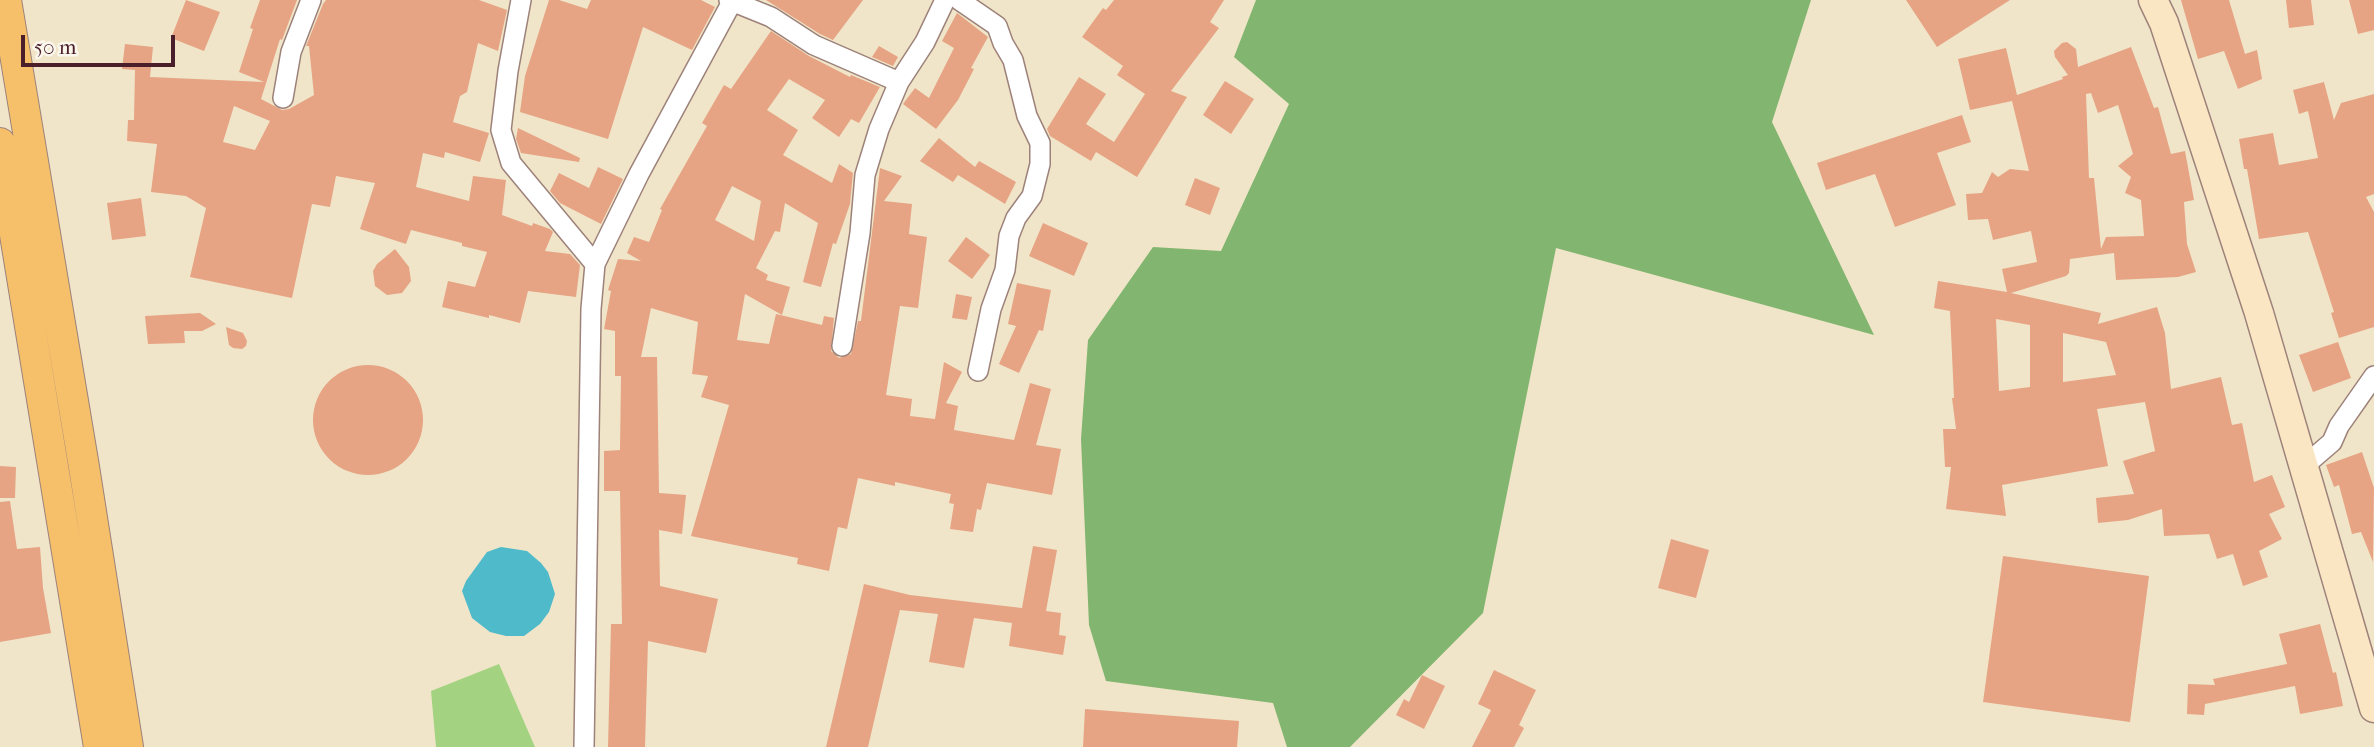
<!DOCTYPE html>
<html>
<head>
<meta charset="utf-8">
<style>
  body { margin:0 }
  #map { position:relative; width:2374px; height:747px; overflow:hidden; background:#f0e5c9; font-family:"IM FELL French Canon",serif }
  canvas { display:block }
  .scale { position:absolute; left:21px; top:35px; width:154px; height:32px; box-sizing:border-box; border:4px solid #4a1f2b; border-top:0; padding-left:9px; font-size:21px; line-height:24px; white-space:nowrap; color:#4a1f2b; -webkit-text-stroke:5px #fbf7ec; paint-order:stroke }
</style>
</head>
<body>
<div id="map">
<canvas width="2374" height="747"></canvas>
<div class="scale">50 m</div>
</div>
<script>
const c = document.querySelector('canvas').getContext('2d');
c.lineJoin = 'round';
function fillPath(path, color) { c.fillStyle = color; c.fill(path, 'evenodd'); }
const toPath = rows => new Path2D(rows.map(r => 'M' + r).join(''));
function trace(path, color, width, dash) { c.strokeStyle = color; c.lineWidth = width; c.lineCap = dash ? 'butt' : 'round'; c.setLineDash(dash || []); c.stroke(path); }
const green = toPath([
  [499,664,535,747,436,747,431,691]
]);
const forest = toPath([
  [1256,0,1811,0,1772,122,1874,335,1556,248,1483,613,1350,747,1287,747,1273,703,1106,681,1089,625,1081,439,1088,340,1153,247,1221,251,1289,104,1234,57]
]);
const water = toPath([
  [501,547,527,551,541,563,548,572,555,594,549,612,540,624,524,636,506,636,490,632,472,618,462,591,466,581,487,552]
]);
const building = toPath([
  [186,0,220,12,204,51,171,38],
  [260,0,297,0,282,40,280,39,261,99,282,110,289,109,314,95,309,46,306,46,323,4,326,0,479,0,507,10,498,51,478,43,467,92,460,96,453,122,489,133,480,162,445,152,444,158,423,153,416,187,469,201,473,176,506,180,502,215,532,226,533,223,550,229,553,232,545,251,570,254,580,265,576,297,528,291,520,323,489,315,489,318,442,307,448,281,475,287,487,252,462,246,462,243,411,230,406,244,360,229,375,183,336,176,330,207,312,204,292,298,190,277,206,208,186,196,151,192,157,144,127,141,128,120,134,120,135,70,122,69,125,44,153,47,150,77,264,82,239,72,253,29,250,28],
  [234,106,270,121,255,150,223,142],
  [549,0,559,0,587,9,591,0,701,0,715,7,692,50,643,27,608,139,520,112,525,76],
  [766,0,863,0,833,40,820,34],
  [1114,0,1224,0,1210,22,1219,28,1171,91,1187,97,1137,177,1096,152,1091,161,1050,136,1047,129,1079,77,1106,94,1086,124,1114,142,1145,94,1117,75,1123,66,1082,37,1103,8,1106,10],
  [1906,0,2010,0,1937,47],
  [2181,0,2229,0,2245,54,2257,50,2262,79,2238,89,2224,51,2198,59],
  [2286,0,2311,0,2314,25,2289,28],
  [2349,0,2374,0,2374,30,2358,34],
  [957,13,988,37,971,68,974,69,958,100,936,129,903,104,915,88,929,98,954,48,942,41],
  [771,31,809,56,850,77,851,75,880,87,859,123,851,119,839,137,812,118,825,100,789,79,767,110,798,130,783,155,832,183,839,164,853,173,850,204,836,244,833,243,821,287,803,282,818,223,785,203,780,232,775,231,756,268,768,275,766,280,790,287,782,315,745,294,737,340,769,344,776,314,822,325,824,316,834,318,831,351,839,358,851,354,858,321,861,321,880,168,902,176,884,201,912,204,909,234,927,237,918,308,900,306,886,395,912,399,910,416,935,419,944,362,962,372,946,403,958,406,954,430,1014,440,1030,383,1051,389,1036,445,1061,449,1052,495,987,483,981,510,977,509,973,532,950,529,954,504,949,503,951,494,895,482,895,486,858,478,847,529,838,527,829,571,797,564,798,558,691,536,729,405,701,397,708,376,692,374,698,322,651,308,641,357,657,357,659,493,686,495,682,534,659,530,660,586,718,599,706,653,648,641,645,747,608,747,611,624,622,624,620,491,604,491,604,451,620,450,621,376,615,376,615,331,604,329,611,291,608,290,618,259,641,261,627,253,634,237,649,242,662,210,660,209,707,126,702,123,724,85,731,89],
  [732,186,761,201,754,241,715,220],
  [2067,42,2076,49,2078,67,2131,47,2154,108,2158,107,2171,154,2185,151,2194,200,2184,202,2187,244,2196,272,2178,277,2116,280,2114,253,2070,259,2069,273,2066,276,2011,293,2101,313,2098,324,2157,307,2165,333,2171,389,2221,377,2232,425,2242,423,2254,482,2272,475,2285,507,2269,514,2282,539,2259,551,2268,577,2243,586,2233,554,2217,559,2209,534,2164,536,2162,509,2128,520,2098,523,2096,498,2134,494,2123,461,2155,451,2145,402,2097,409,2108,466,2002,485,2006,516,1946,509,1951,467,1945,467,1943,429,1956,429,1952,398,1954,398,1950,311,1934,308,1938,281,2007,292,2002,269,2037,262,2031,231,1993,240,1988,219,1968,220,1966,194,1982,193,1992,172,1998,177,2010,169,2029,171,2012,101,1970,110,1958,59,2006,48,2017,95,2063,79,2062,77,2068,75,2055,57,2054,51,2062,43],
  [2091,93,2098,113,2118,105,2133,154,2118,166,2131,177,2125,193,2141,200,2144,236,2106,237,2101,249,2094,178,2089,178,2086,94],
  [1996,319,2030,325,2030,387,1999,391],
  [2063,333,2106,342,2116,375,2063,382],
  [879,46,898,57,893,66,872,57],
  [1225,81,1254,99,1231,134,1203,115],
  [2324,82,2334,120,2341,103,2374,94,2374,194,2366,197,2374,212,2374,327,2339,338,2331,313,2334,312,2308,232,2259,239,2247,169,2244,169,2239,139,2273,133,2279,165,2318,158,2308,111,2299,114,2293,90],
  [1962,115,1971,142,1937,153,1956,205,1895,227,1875,174,1826,190,1817,163],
  [518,128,580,158,579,162,521,153,516,139],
  [939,138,975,167,979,161,1016,182,1005,204,958,175,953,182,920,161],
  [598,167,623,179,601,224,560,203,550,191,559,173,589,188],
  [1195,178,1220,188,1210,215,1185,205],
  [141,198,146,236,112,240,107,203],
  [1043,223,1088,243,1074,276,1029,256],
  [966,237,990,255,972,279,948,261],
  [395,249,409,267,411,281,402,293,387,295,375,286,373,271,377,264],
  [1017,283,1051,290,1043,331,1039,330,1019,373,999,364,1016,326,1008,324],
  [956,294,972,297,967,320,952,318],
  [200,313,216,324,202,331,184,331,185,343,148,344,145,316],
  [226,327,243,333,247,341,246,346,242,349,233,348,229,345],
  [2338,342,2351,378,2313,392,2299,355],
  '313 420a55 55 0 1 1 110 0a55 55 0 1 1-110 0Z',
  [2362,452,2374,488,2373,562,2361,532,2352,534,2339,485,2334,487,2326,465],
  [0,466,16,467,15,498,0,498],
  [10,501,17,549,40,547,43,588,51,633,0,642,0,502],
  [1671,539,1709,550,1696,598,1658,588],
  [1033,546,1057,550,1046,611,1061,613,1059,635,1066,636,1063,655,1009,646,1012,623,974,618,964,668,929,662,938,614,900,610,868,747,826,747,864,584,910,595,1022,608],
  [2003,556,2149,576,2130,722,1983,702],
  [2320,624,2333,673,2336,672,2343,706,2300,714,2295,686,2205,704,2204,715,2187,714,2188,684,2215,685,2213,679,2287,664,2279,634],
  [1494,670,1536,690,1519,725,1524,728,1514,747,1472,747,1491,710,1478,704],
  [1422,675,1445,686,1424,729,1396,715,1404,699,1409,702],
  [1085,709,1239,721,1237,747,1083,747]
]);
const street = toPath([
  [521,0,508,71,501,130,511,163,595,264],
  [729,0,771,17,814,45,899,82],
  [959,0,997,26,1003,43,1013,60,1027,116,1040,143,1040,164,1032,196,1016,218,1009,236,1005,270,991,309,978,371],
  [283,98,291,52,311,0],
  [842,346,860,233,865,175,879,129,899,82,925,42,945,0],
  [2303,467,2332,442,2339,426,2374,376],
  [584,747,591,309,595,264,639,174,733,0]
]);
const secondary = toPath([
  [2153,0,2164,23,2259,313,2374,708]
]);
const primary = toPath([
  [6,0,84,467,128,747],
  [0,143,99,747]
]);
fillPath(green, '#a3d381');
fillPath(forest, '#82b56f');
fillPath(water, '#4ebaca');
fillPath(building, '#e6a484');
trace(street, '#9d827a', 22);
trace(secondary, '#9d827a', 31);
trace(primary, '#9d827a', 32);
trace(street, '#fff', 19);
trace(secondary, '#fbe6c4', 28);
trace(primary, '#f6c06b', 30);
</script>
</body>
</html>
